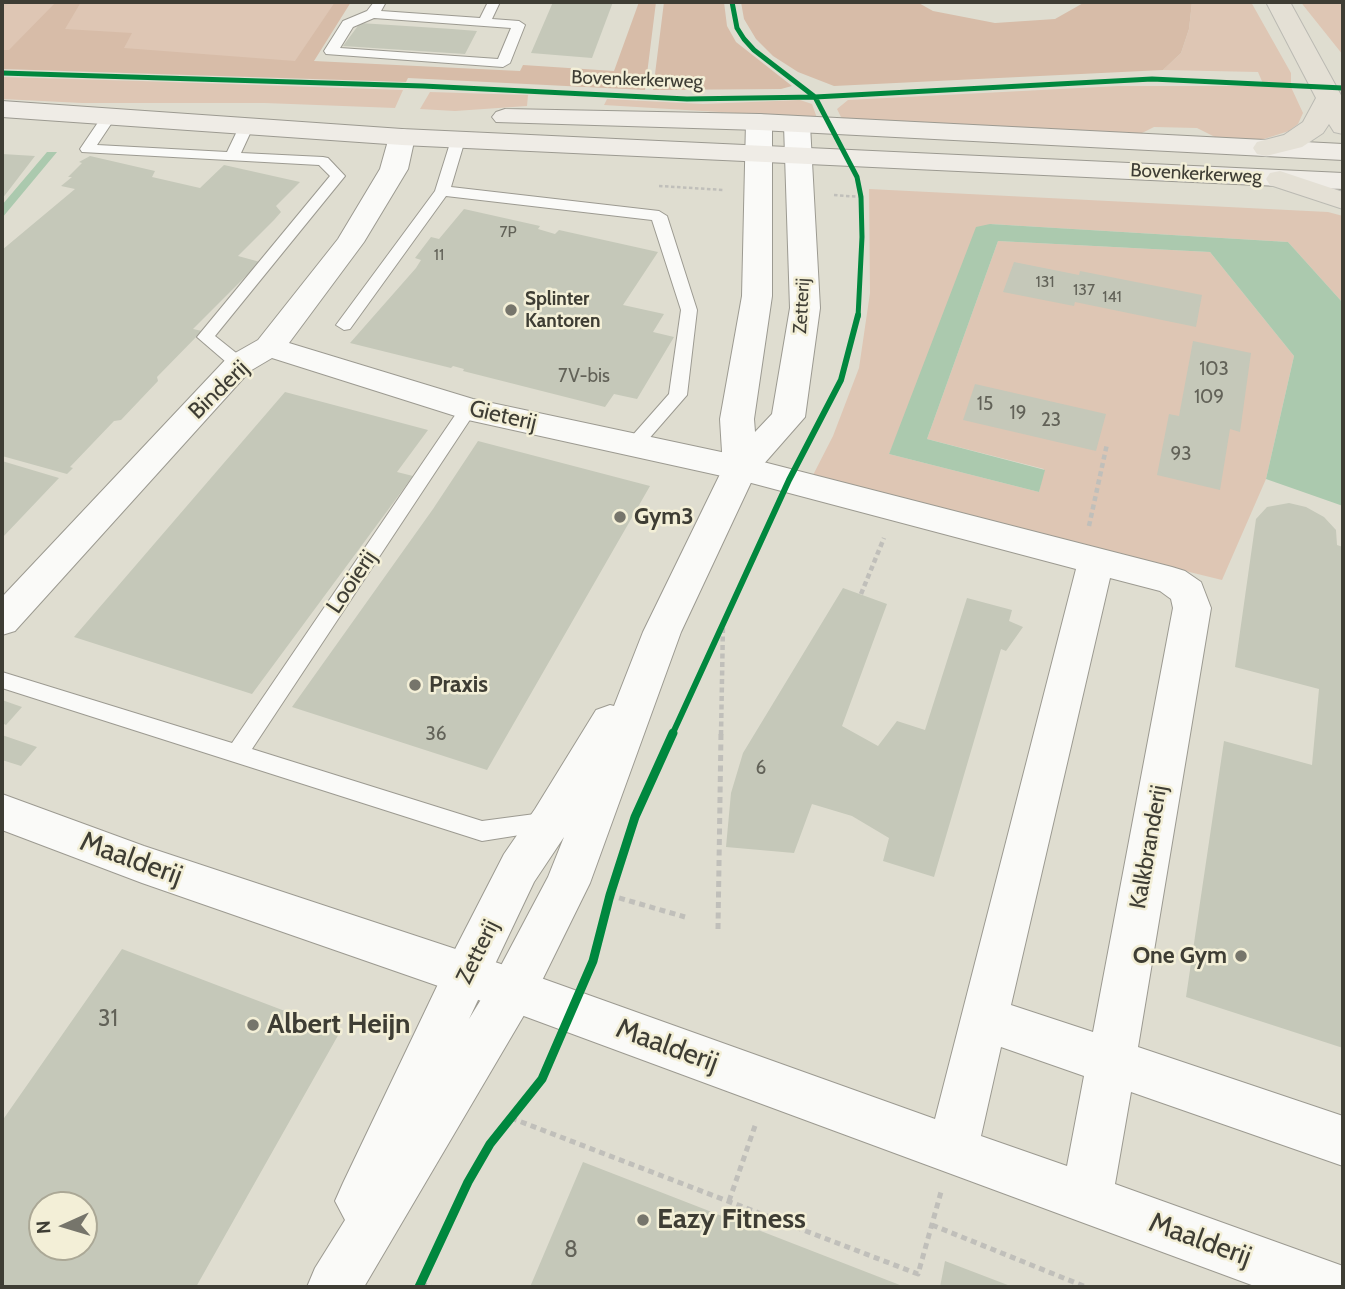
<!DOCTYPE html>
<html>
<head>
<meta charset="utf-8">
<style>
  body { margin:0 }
  #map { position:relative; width:1345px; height:1289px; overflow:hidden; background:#dfddd0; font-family:Cabin,sans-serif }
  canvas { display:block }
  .frame { position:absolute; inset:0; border:4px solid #3e3d34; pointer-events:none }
  .north { position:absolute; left:28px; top:1191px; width:70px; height:70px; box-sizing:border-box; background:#f3efd7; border:2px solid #aba896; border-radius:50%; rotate:266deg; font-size:19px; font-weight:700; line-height:28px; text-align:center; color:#3e3d34 }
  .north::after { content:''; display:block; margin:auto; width:24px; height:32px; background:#76756b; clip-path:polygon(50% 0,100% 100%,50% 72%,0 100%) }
</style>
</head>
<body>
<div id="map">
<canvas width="1345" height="1289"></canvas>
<div class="frame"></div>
<div class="north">N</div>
</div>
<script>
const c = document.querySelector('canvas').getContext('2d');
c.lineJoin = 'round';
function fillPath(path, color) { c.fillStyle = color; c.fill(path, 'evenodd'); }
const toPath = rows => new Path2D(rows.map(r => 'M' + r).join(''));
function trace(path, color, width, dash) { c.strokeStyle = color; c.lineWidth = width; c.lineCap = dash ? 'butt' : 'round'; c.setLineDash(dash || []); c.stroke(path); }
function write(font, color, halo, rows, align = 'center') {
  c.font = font + ' Cabin,sans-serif'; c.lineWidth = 5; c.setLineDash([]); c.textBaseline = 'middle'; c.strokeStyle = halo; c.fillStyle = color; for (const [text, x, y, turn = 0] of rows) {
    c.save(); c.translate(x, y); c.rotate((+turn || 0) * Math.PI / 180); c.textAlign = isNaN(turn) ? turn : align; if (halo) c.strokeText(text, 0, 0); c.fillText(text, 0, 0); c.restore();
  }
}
const green = toPath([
  [2,2,341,2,299,64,2,53],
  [1192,2,1251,2,1291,73,1291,87,1303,113,1298,124,1289,131,1264,139,1219,139,1197,128,1154,127,1138,135,842,119,837,109,848,100,1118,86,1264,86,1258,72,1163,70,1181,53,1189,29],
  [1301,2,1343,2,1343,55,1303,5],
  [2,77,140,81,403,90,395,108,265,103,82,103,2,99],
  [430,92,528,95,527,106,455,111,420,109],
  [607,99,703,104,800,100,812,104,817,118,604,105],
  [869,189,1328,212,1343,216,1343,303,1288,242,990,224,889,454,1039,492,1044,469,927,439,998,241,1210,252,1294,356,1266,479,1222,580,811,479,833,436,859,368,870,293]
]);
const forest = toPath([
  [56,2,81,2,65,29,132,33,124,48,295,61,335,2,351,2,314,61,520,71,523,65,614,71,639,2,656,2,645,90,408,78,406,82,2,69,2,50,9,50],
  [664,2,724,2,727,26,736,42,792,86,781,89,653,90],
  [741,2,917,2,933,11,995,23,1055,19,1085,2,1192,2,1189,29,1181,53,1163,70,834,86,798,72,773,56,756,39,744,19]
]);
const water = toPath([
  [47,152,57,152,2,218,2,205],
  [990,224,1288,242,1343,303,1343,506,1266,479,1294,356,1210,252,998,241,927,439,1045,470,1039,492,889,454,976,227]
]);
const building = toPath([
  [553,2,613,2,592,58,531,53],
  [360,23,452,29,477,31,465,54,343,46],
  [2,154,35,156,2,199],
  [90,156,155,171,152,177,200,188,224,165,300,182,276,206,281,212,274,220,238,256,260,262,193,329,202,331,157,377,158,381,121,420,114,421,70,467,73,468,67,474,2,456,2,250,75,189,61,186,72,177,68,177,82,163,79,162],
  [464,209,540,226,538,229,555,234,559,230,658,252,623,305,664,314,653,332,674,337,637,399,614,394,605,407,463,371,464,369,453,366,451,368,350,343,416,268,421,260,415,258,431,237,439,239],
  [1014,262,1079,275,1080,271,1202,295,1196,327,1075,302,1074,306,1003,292],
  [1193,341,1251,353,1240,432,1230,429,1220,490,1157,475,1169,414,1179,416],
  [975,384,1106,414,1096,451,963,420],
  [285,392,428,430,397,472,413,476,252,694,74,637],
  [478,441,650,486,487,770,292,707,433,509],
  [2,461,59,478,2,538],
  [1289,503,1306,507,1324,517,1336,530,1337,545,1343,547,1343,1048,1186,997,1224,741,1312,765,1319,689,1235,667,1256,519,1267,507],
  [843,588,887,604,842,726,878,746,897,721,925,730,967,598,1012,610,1009,621,1023,627,1006,651,1001,649,934,877,883,861,889,838,852,816,812,804,794,853,726,847,731,793,743,753],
  [2,700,22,707,6,725,2,723],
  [2,735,37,747,21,766,2,760],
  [122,949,340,1032,196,1287,2,1287,2,1121],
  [42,1205,84,1205,84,1247,42,1247],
  [583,1162,905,1287,530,1287],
  [945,1261,1013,1287,940,1287]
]);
const pathFar2 = toPath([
  [659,186,724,190],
  [834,195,861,197]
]);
const pathFar1 = toPath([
  [1089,526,1107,444],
  [861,594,884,538],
  [721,735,723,624]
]);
const path = toPath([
  [609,895,685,917],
  [718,929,721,733],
  [511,1118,918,1274,941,1192],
  [729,1201,756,1123],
  [932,1225,1086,1287],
  [421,1283,431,1287]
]);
const service = toPath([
  [374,2,386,2,381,11,480,18,488,2,500,2,492,19,519,21,525,25,510,63,503,67,326,54,324,51,343,21,367,11,374,2],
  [374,18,484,26,511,28,498,59,340,48,353,27,374,18],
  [110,111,117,115,97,145,227,152,239,127,246,123,253,127,241,153,323,157,328,158,345,176,215,336,245,360,248,364,245,368,233,368,197,337,330,176,319,165,82,152,80,149,105,112,110,111],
  [458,136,465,140,451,187,659,211,667,216,697,310,687,395,640,449,626,449,624,445,669,394,681,310,652,220,446,196,350,329,344,330,336,325,435,191,451,140,458,136],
  [468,403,477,409,252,749,482,821,550,812,558,815,562,822,558,829,482,841,2,688,2,672,232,743,462,405,468,403]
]);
const minor = toPath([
  [402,129,411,131,415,137,408,169,364,242,289,343,473,399,740,456,1172,567,1185,571,1201,582,1211,608,1138,1047,1343,1116,1343,1166,1131,1092,1115,1184,1343,1266,1343,1287,1257,1287,513,1012,142,883,2,830,2,794,144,846,513,968,935,1119,1076,569,740,480,468,420,272,358,250,371,15,631,2,635,2,597,228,357,258,340,338,239,380,169,389,137,393,131,402,129],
  [1110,578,1160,591,1171,599,1173,608,1093,1032,1011,1005,1110,578],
  [1001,1047,1084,1076,1067,1166,981,1136,1001,1047]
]);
const tertiary = toPath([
  [759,114,768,116,772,122,772,296,754,419,755,432,772,414,790,308,784,125,788,119,797,117,806,119,810,125,820,308,805,417,755,474,681,632,590,883,530,1005,364,1287,307,1287,315,1268,345,1220,335,1201,343,1183,450,959,504,854,535,809,596,710,610,705,614,706,643,632,723,468,720,419,742,296,746,122,750,116,759,114],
  [564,837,548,877,496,975,469,1019,534,882,564,837]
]);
const secondary = toPath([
  [2,101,402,129,1343,173,1343,189,402,145,2,117,2,101],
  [505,109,759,114,1343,144,1343,160,759,130,496,122,492,117,496,112,505,109]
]);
const primary = toPath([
  [1266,2,1290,2,1342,97,1343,134,1334,132,1329,124,1323,133,1302,147,1266,156,1257,154,1253,148,1257,142,1284,135,1303,122,1316,98,1266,2],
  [1280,171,1343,192,1343,209,1270,185,1266,179,1270,173,1280,171]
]);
const cyclewayFar2 = toPath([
  [732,2,737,28,744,39,754,50,815,97,857,177,861,197,862,237,858,317],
  [2,73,423,86,687,99,815,97,1152,79,1343,88]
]);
const cyclewayFar1 = toPath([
  [672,735,789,480,841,380,858,315]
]);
const cycleway = toPath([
  [419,1287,468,1182,490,1144,542,1079,593,961,610,895,635,817,673,733]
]);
const markers = [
  [511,310,7,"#76756b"],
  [620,517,7,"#76756b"],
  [415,685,7,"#76756b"],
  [1241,956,7,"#76756b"],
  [253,1025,7,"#76756b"],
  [643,1220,7,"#76756b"]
];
const farNumbernames = [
  ["7P",508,232],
  ["11",439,255],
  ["131",1045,282],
  ["137",1084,290],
  ["141",1112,297]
];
const farStreetnames = [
  ["Bovenkerkerweg",637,80,2],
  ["Bovenkerkerweg",1196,174,3],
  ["Zetterij",802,306,-87]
];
const farPoinames = [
  ["Splinter",525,299],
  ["Kantoren",525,321]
];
const numberNames = [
  ["103",1214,369],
  ["7V-bis",584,376],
  ["109",1209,397],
  ["15",985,404],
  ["19",1018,413],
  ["23",1051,420],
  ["93",1181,454],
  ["36",436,734],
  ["6",761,768]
];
const streetNames = [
  ["Binderij",219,390,-44],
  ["Gieterij",503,416,13],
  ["Looierij",352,582,-56],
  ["Kalkbranderij",1149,847,-80],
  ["Zetterij",478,952,-64]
];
const poiNames = [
  ["Gym3",634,517],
  ["Praxis",429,685],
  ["One Gym",1227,956,"right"]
];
const nearNumbernames = [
  ["31",108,1019],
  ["8",571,1250]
];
const nearStreetnames = [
  ["Maalderij",131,859,20],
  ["Maalderij",667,1046,20],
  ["Maalderij",1200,1240,20]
];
const nearPoinames = [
  ["Albert Heijn",267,1025],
  ["Eazy Fitness",657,1220]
];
fillPath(green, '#dec6b4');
fillPath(forest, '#d7bca8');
fillPath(water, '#abc9ae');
fillPath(building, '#c5c8b9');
trace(service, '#9c9a91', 2);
trace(minor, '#9c9a91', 2);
trace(tertiary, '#9c9a91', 2);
trace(secondary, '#9c9a91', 2);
trace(primary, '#bbbab3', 2);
trace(pathFar2, '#c0bfba', 2.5, [3.5, 2.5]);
trace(pathFar1, '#c0bfba', 4.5, [5, 3.5]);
trace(path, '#c0bfba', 5, [6, 4.5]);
fillPath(service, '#fafaf8');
fillPath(minor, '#fafaf8');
fillPath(tertiary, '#fafaf8');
fillPath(secondary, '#efece6');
fillPath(primary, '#e4e0d5');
trace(cyclewayFar2, '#00873e', 5);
trace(cyclewayFar1, '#00873e', 6);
trace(cycleway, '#00873e', 9);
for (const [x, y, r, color] of markers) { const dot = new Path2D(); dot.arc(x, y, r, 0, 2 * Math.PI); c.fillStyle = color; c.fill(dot); trace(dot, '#f3efd7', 2.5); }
write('16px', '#626258', null, farNumbernames);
write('19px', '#3e3d34', '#f3efd7', farStreetnames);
write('bold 19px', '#3e3d34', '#f3efd7', farPoinames, 'left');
write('19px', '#626258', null, numberNames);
write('23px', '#3e3d34', '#f3efd7', streetNames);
write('bold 23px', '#3e3d34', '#f3efd7', poiNames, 'left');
write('23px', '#626258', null, nearNumbernames);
write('28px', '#3e3d34', '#f3efd7', nearStreetnames);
write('bold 28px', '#3e3d34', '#f3efd7', nearPoinames, 'left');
</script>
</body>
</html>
